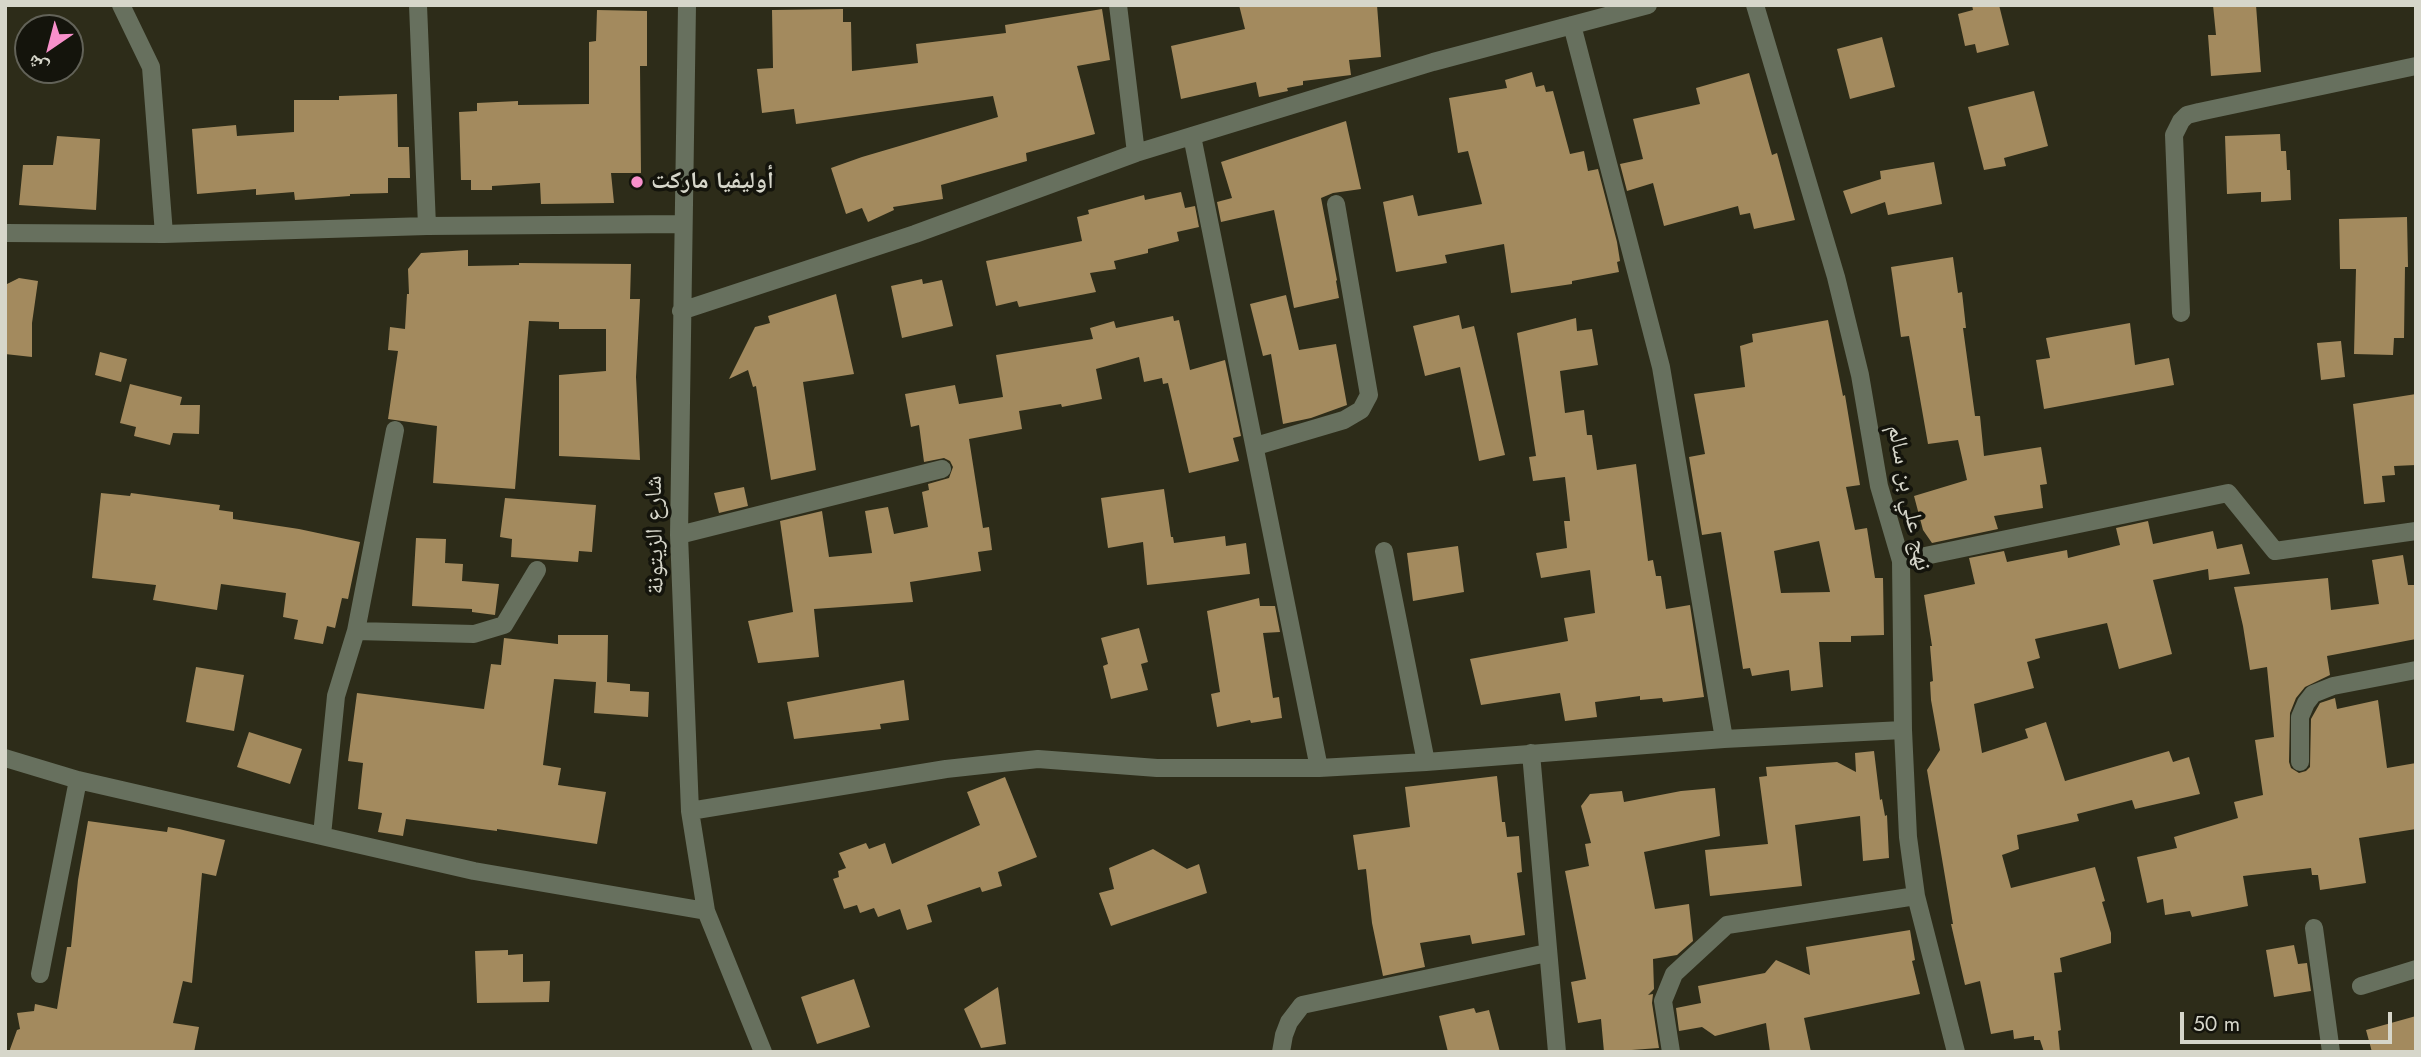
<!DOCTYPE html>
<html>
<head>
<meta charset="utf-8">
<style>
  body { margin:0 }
  #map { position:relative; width:2421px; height:1057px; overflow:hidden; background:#2d2c19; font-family:Jost,"Noto Naskh Arabic",sans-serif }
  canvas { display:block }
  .frame { position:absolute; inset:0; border:7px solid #d6d6ca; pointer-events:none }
  .north { position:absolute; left:14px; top:14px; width:70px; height:70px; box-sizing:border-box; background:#14140c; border:2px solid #626258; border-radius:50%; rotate:215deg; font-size:19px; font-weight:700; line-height:28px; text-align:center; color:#d6d6ca }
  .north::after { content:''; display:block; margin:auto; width:24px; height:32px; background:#f890cb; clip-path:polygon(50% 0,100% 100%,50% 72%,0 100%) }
  .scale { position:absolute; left:2180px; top:1012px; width:212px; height:32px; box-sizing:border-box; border:4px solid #d6d6ca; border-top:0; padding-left:9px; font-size:21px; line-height:24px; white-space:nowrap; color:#d6d6ca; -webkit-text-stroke:5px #14140c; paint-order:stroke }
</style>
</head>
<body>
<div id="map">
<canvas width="2421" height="1057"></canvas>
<div class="frame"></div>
<div class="north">ش</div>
<div class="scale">50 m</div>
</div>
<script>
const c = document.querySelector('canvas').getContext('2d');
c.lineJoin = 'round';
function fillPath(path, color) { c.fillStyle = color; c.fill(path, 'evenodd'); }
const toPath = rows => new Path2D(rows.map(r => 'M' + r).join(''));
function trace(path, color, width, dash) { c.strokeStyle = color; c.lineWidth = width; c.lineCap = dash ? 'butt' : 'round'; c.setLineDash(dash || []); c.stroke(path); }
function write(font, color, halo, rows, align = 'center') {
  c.font = font + ' Jost,"Noto Naskh Arabic",sans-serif'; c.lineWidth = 7; c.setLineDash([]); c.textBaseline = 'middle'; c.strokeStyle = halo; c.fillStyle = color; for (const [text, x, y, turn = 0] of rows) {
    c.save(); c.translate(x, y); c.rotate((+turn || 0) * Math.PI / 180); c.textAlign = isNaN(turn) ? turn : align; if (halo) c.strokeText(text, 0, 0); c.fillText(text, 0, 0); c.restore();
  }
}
const building = toPath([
  [1239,5,1377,5,1381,57,1349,60,1351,75,1303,81,1303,85,1287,88,1288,91,1259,97,1256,82,1181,99,1171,46,1245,29],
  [1972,5,1999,5,2009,45,1977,53,1975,44,1965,46,1958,14,1973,10],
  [2213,5,2256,5,2261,72,2211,76,2208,35,2216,35],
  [843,9,843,22,851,22,852,71,918,63,916,44,1006,33,1005,25,1102,9,1110,60,1077,66,1095,134,1026,153,1027,161,941,185,943,199,893,207,894,210,868,222,862,208,846,214,831,168,862,157,998,117,993,96,796,124,794,109,762,113,757,69,773,68,772,10],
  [597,10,647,11,647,66,640,66,641,173,611,173,614,203,541,204,540,183,492,186,492,190,471,190,471,180,461,180,459,112,477,111,477,103,518,101,518,105,589,104,589,42,596,41],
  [1882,37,1895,87,1850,99,1837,49],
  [1532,72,1536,87,1544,85,1546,92,1553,91,1570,154,1584,151,1588,171,1598,169,1617,242,1620,261,1617,262,1619,272,1572,281,1572,284,1511,293,1504,244,1445,255,1447,263,1396,272,1383,202,1413,195,1418,216,1482,204,1468,151,1458,153,1449,98,1507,88,1505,80],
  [1749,73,1772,155,1777,153,1795,220,1754,229,1750,213,1740,215,1738,206,1664,226,1653,183,1627,191,1620,164,1643,159,1633,119,1700,104,1696,88],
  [2034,91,2048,146,2004,158,2006,166,1984,170,1968,107],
  [397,94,398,147,409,147,410,178,388,178,388,193,350,194,350,196,295,200,294,192,256,195,256,189,197,194,192,129,236,125,237,136,294,132,294,100,339,100,339,96],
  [1346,121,1361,189,1333,193,1321,198,1337,280,1336,281,1339,298,1294,308,1274,210,1221,222,1217,202,1232,198,1221,162],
  [2280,134,2281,151,2286,151,2287,170,2290,170,2291,200,2261,202,2261,192,2227,194,2225,136],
  [57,136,100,139,96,210,19,205,23,165,53,165],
  [1934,162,1942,204,1888,215,1885,202,1851,214,1843,191,1881,179,1880,171],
  [1181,192,1185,208,1195,206,1199,227,1177,232,1179,241,1148,249,1148,253,1114,261,1116,269,1090,273,1096,292,1019,307,1017,301,996,306,986,261,1082,241,1077,217,1089,214,1088,210,1144,195,1145,200],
  [2407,217,2408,267,2405,267,2404,338,2394,338,2393,355,2354,354,2356,269,2340,269,2339,219],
  [468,250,468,266,519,265,519,263,631,264,630,299,640,299,636,377,640,460,559,456,559,375,606,371,606,329,559,329,559,322,529,321,515,489,433,483,437,426,388,419,398,351,388,350,390,327,405,329,407,294,409,294,408,269,421,253],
  [1953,257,1958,293,1962,292,1966,328,1963,328,1975,416,1980,416,1984,456,2041,447,2047,484,2040,485,2043,508,1994,516,1998,529,1932,543,1923,530,1914,496,1967,480,1958,440,1928,444,1909,336,1901,337,1891,267],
  [19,278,38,281,32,323,32,357,5,354,5,285],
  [922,279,923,284,942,280,953,326,902,338,891,286],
  [836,294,854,374,803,382,816,470,771,480,756,386,753,387,748,370,729,379,755,327,770,323,768,316],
  [1286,295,1299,350,1336,344,1347,405,1311,418,1283,424,1271,354,1263,356,1250,304],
  [1459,315,1462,329,1474,326,1505,455,1479,461,1460,367,1425,376,1413,326],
  [1173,316,1174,321,1179,320,1190,370,1225,360,1241,436,1233,438,1239,461,1189,473,1168,383,1163,384,1162,378,1144,382,1139,357,1096,369,1102,399,1062,407,1061,404,1019,411,1022,429,969,439,983,528,989,527,992,550,978,552,981,571,910,582,913,602,814,609,819,657,758,663,748,621,793,612,780,521,822,511,829,557,872,553,865,511,888,507,894,534,928,527,922,492,929,490,928,484,949,478,953,467,950,461,944,458,924,462,919,425,911,427,905,394,955,385,959,404,1003,397,996,355,1093,339,1090,328,1114,321,1116,328],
  [1576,318,1577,331,1592,329,1598,365,1560,371,1565,413,1584,410,1587,435,1592,435,1597,470,1636,464,1648,561,1653,560,1656,576,1661,576,1666,609,1690,605,1704,697,1663,702,1662,698,1640,700,1640,696,1595,702,1597,717,1565,721,1560,693,1481,705,1470,659,1568,641,1564,618,1595,613,1590,570,1541,578,1536,553,1567,548,1564,521,1570,521,1565,477,1533,481,1529,457,1536,456,1517,333],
  [1828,320,1843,396,1845,395,1860,485,1846,487,1855,530,1867,528,1875,578,1883,578,1884,635,1851,636,1851,642,1819,642,1823,687,1791,691,1789,670,1752,676,1750,668,1743,669,1721,532,1702,535,1689,457,1705,454,1694,394,1745,387,1740,346,1753,342,1752,334],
  [1819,541,1830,592,1781,593,1774,551],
  [2130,323,2135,365,2169,358,2174,385,2044,409,2036,360,2050,358,2046,338],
  [2341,341,2345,377,2321,380,2317,343],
  [100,352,127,359,121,382,95,375],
  [130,384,182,397,180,405,200,405,199,434,173,433,170,445,134,436,136,427,120,423],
  [2416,394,2416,465,2394,466,2395,475,2382,476,2385,502,2364,504,2353,404],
  [744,487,748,506,719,513,714,493],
  [1164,489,1171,537,1173,537,1174,543,1225,536,1226,546,1246,543,1250,574,1147,585,1143,542,1108,548,1101,498],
  [101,493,130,496,131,493,220,505,219,510,233,512,233,519,299,529,360,542,348,599,342,598,335,628,327,626,323,644,294,639,298,620,283,617,286,593,221,584,217,610,153,600,156,585,92,578],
  [505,498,596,505,592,552,579,551,578,562,511,557,512,539,500,537],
  [2148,521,2153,544,2213,531,2217,549,2242,544,2250,574,2209,580,2208,569,2153,580,2172,654,2119,669,2107,623,2035,639,2040,658,2027,662,2034,688,1974,704,1982,753,2028,738,2025,729,2046,722,2065,781,2169,751,2173,762,2189,757,2200,794,2135,809,2132,800,2077,814,2079,821,2017,835,2019,849,2002,855,2011,888,2095,867,2105,901,2102,902,2111,933,2111,943,2060,958,2062,972,2054,973,2061,1030,2058,1031,2060,1052,2044,1052,2040,1040,2034,1040,2034,1036,2014,1039,2013,1030,1991,1034,1980,981,1965,985,1951,924,1953,924,1927,770,1940,750,1931,700,1930,682,1933,681,1930,646,1932,646,1924,595,1975,584,1969,558,2004,551,2007,562,2067,550,2068,558,2120,545,2116,528],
  [416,538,446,539,445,563,463,564,462,581,499,584,495,615,472,612,472,609,412,606],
  [1458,546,1464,592,1413,601,1407,553],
  [2403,555,2408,585,2416,585,2416,639,2327,656,2330,675,2305,687,2296,698,2290,713,2289,762,2291,768,2299,773,2306,771,2310,767,2311,719,2320,703,2335,698,2337,709,2378,700,2387,768,2416,763,2416,829,2359,838,2366,883,2320,890,2318,875,2312,875,2311,868,2243,876,2248,906,2192,917,2190,911,2165,915,2163,899,2147,903,2137,857,2177,848,2174,837,2238,818,2234,802,2263,795,2255,740,2274,737,2267,667,2250,670,2243,626,2234,587,2328,578,2331,610,2379,604,2372,560],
  [1259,598,1260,606,1275,606,1280,632,1263,633,1273,698,1279,697,1282,718,1251,723,1250,720,1217,727,1211,694,1220,692,1207,611],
  [1139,628,1148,662,1141,664,1148,690,1111,699,1103,666,1108,664,1101,638],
  [558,635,608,635,607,682,630,684,630,691,649,692,648,717,594,713,596,682,554,679,543,765,561,768,558,785,606,792,597,844,497,829,497,831,406,819,403,836,378,832,382,813,358,809,363,763,348,761,357,693,484,709,491,664,501,665,504,638,558,644],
  [196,667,244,675,234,731,186,722],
  [904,680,909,720,880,724,881,729,794,739,787,702],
  [249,732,302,749,290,784,237,767],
  [1874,751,1880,800,1882,799,1885,816,1887,815,1889,858,1863,861,1860,816,1795,825,1802,886,1710,896,1705,850,1768,844,1759,777,1767,776,1766,767,1837,762,1856,772,1855,753],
  [1497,776,1502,822,1505,822,1507,837,1519,836,1522,872,1517,873,1525,935,1472,944,1470,935,1420,943,1425,967,1383,976,1372,923,1366,869,1358,870,1353,835,1410,827,1405,787],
  [1005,777,1037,857,998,872,1002,886,982,892,980,887,927,905,932,922,907,930,900,909,878,917,874,908,860,913,857,905,844,909,833,879,839,877,838,871,846,868,839,853,866,843,869,849,885,843,892,864,980,825,967,792],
  [1715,788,1720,836,1644,852,1655,909,1689,904,1693,941,1677,955,1653,959,1654,989,1648,995,1653,994,1652,1003,1659,1048,1604,1052,1601,1019,1578,1023,1571,982,1586,979,1565,871,1589,866,1585,844,1591,843,1581,806,1590,794,1622,791,1624,802,1681,791],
  [88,821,167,832,168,827,179,829,225,840,216,876,202,873,192,983,183,981,173,1023,199,1027,194,1052,9,1052,17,1030,20,1029,17,1013,34,1011,35,1004,57,1009,67,947,71,947,78,880],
  [1153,849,1187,869,1199,864,1207,893,1111,926,1099,893,1114,889,1109,868],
  [1910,930,1915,960,1912,961,1920,994,1804,1018,1811,1052,1770,1052,1766,1023,1715,1036,1702,1027,1679,1031,1676,1008,1701,1003,1698,986,1765,973,1776,960,1810,975,1806,947],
  [2294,945,2298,964,2307,963,2311,991,2274,997,2266,950],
  [508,950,508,955,523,954,523,982,550,981,549,1002,477,1003,475,951],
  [854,979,870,1027,817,1044,801,997],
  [998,987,1006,1044,981,1048,964,1009],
  [1474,1008,1476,1013,1489,1010,1500,1052,1448,1052,1439,1016],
  [2416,1016,2416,1052,2372,1052,2366,1030]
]);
const minor = toPath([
  [121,5,151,67,164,234],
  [418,5,427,226],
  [687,5,679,535,690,811,706,911,763,1052],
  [1118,5,1136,153],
  [1755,5,1836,277,1860,375,1879,486,1901,561,1903,730,1908,837,1916,896,1956,1052],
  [1572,25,1661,367,1724,739],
  [1192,136,1319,768],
  [5,233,164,234,427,226,683,224],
  [681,311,915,234,1136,153,1433,62,1648,5],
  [2181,313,2174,135,2181,121,2187,115,2199,112,2416,66],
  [1256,446,1344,420,1361,410,1369,395,1336,204],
  [679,535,942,469],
  [1384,551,1426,762],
  [1901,561,2228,493,2275,551,2416,531],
  [356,631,474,634,504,625,537,570],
  [1531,753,1557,1052],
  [5,758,78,780,474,871,706,911],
  [2300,762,2300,717,2306,703,2313,694,2333,686,2416,670],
  [690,811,946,769,1038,759,1157,768,1319,768,1426,762,1724,739,1903,730],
  [322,835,336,696,356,631,395,430],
  [2314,928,2331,1052],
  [40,974,78,780],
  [2361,986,2416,969],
  [1281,1052,1284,1035,1289,1022,1302,1005,1547,953],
  [1671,1052,1663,1001,1674,974,1727,925,1916,896]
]);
const markers = [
  [637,182,7,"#f890cb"]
];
const poiNames = [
  ["أوليفيا ماركت",651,182]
];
const streetNames = [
  ["نهج علي بن سالم",1908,498,79],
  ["شارع الزيتونة",656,535,-91]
];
fillPath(building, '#a38a5e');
trace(minor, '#67705e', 18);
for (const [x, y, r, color] of markers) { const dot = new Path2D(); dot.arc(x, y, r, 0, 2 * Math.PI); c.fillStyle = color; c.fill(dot); trace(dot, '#14140c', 2.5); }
write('bold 24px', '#d6d6ca', '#14140c', poiNames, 'left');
write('24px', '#d6d6ca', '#14140c', streetNames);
</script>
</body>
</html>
